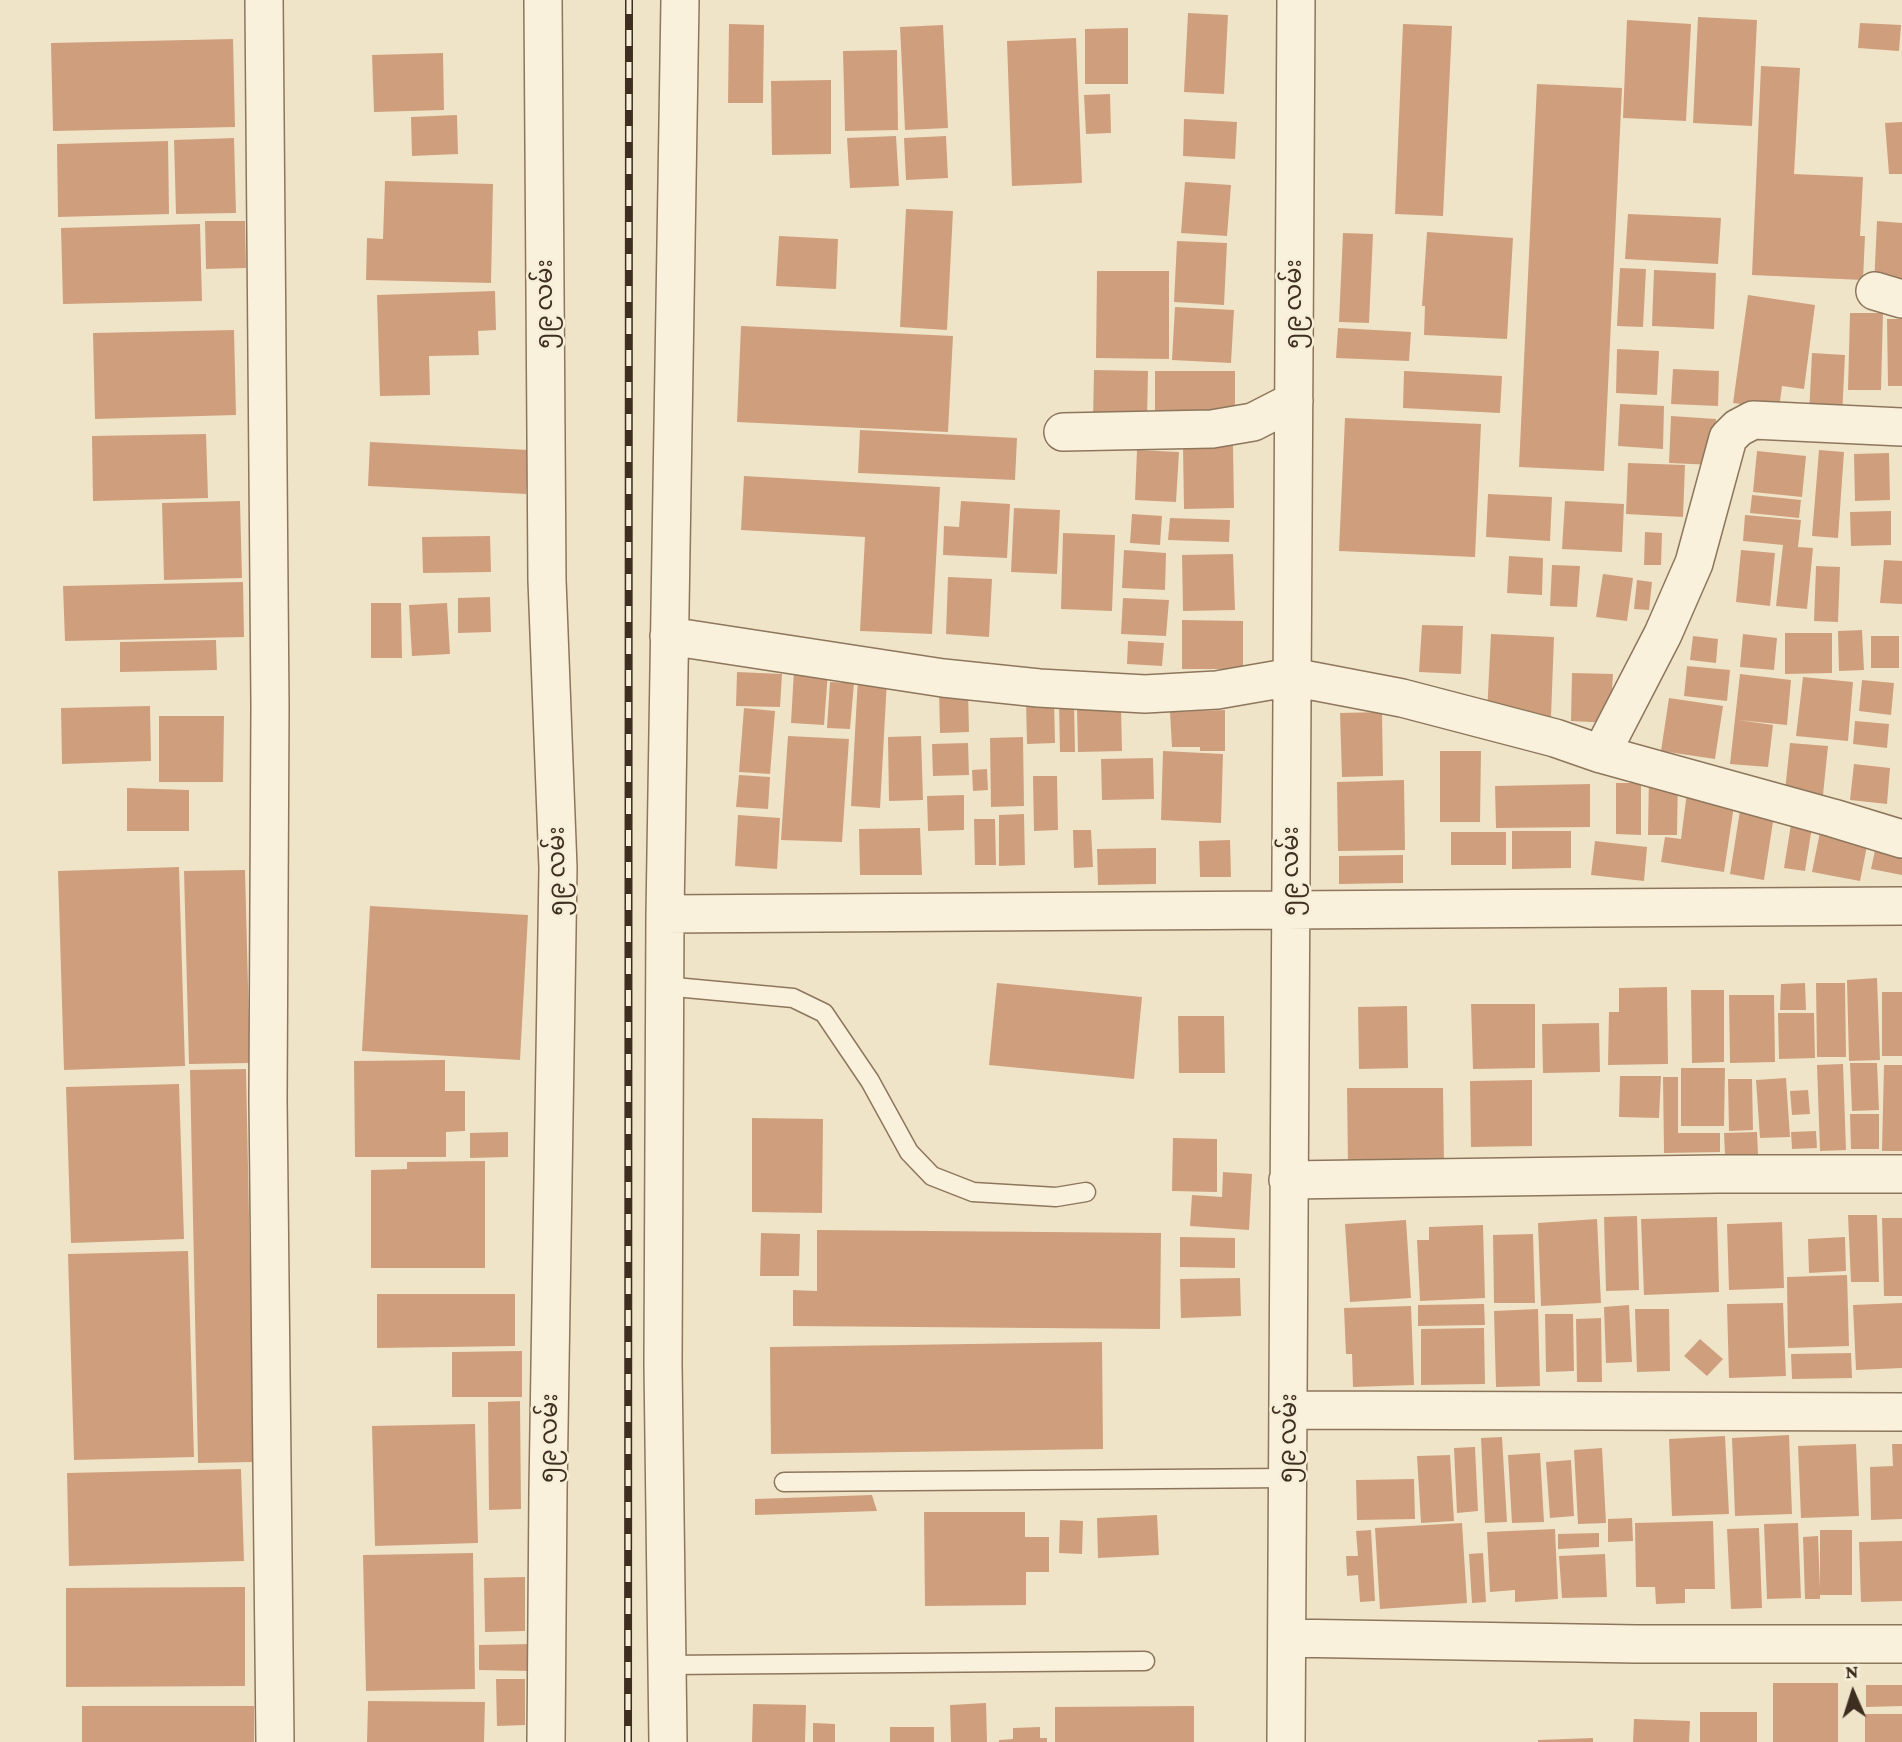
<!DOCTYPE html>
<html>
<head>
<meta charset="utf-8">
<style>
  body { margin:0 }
  #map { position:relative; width:1902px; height:1742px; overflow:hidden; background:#f0e4c8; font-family:"Crimson Pro",serif }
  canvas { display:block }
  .north { position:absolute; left:1818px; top:1658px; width:70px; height:70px; -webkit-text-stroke:5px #f7eed8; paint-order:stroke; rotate:357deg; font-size:19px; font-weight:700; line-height:28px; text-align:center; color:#3d2e20 }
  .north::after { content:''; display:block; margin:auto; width:24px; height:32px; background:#3d2e20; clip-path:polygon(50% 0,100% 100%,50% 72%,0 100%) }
</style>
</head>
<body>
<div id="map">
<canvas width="1902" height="1742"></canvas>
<div class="north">N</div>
</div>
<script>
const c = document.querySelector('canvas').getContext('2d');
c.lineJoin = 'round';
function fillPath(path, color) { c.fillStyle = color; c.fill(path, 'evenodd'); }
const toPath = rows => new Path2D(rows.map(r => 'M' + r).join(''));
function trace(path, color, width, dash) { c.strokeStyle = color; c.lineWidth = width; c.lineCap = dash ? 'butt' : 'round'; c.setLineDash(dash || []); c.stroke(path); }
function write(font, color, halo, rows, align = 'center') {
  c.font = font + ' "Crimson Pro","Noto Sans Myanmar",serif'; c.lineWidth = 5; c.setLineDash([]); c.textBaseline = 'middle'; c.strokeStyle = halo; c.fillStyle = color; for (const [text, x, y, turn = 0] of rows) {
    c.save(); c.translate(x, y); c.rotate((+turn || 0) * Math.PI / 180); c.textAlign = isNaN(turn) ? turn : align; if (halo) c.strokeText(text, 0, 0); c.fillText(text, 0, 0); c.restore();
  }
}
const building = toPath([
  [1188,13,1228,15,1224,94,1184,92],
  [1698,17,1757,20,1752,126,1693,123],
  [1627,20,1691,24,1686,121,1623,118],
  [1860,23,1901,25,1899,51,1858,48],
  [729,24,764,25,763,103,728,103],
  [1403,24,1452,26,1443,216,1395,214],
  [943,25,948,128,905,130,900,27],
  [1128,28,1128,84,1085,84,1085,29],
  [1076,38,1082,183,1012,186,1007,41],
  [233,39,235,127,53,131,51,43],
  [897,50,898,130,845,131,843,51],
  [443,53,444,110,374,112,372,55],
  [1761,66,1800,68,1794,174,1863,177,1860,236,1865,236,1863,280,1752,275],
  [831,80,831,154,772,155,771,81],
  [1537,84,1622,88,1604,471,1519,467],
  [1110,94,1111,133,1086,134,1084,95],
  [457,115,458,154,412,156,411,117],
  [1184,119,1237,122,1235,159,1183,156],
  [1902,122,1902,174,1889,174,1885,123],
  [896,136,899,186,850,188,847,138],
  [946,136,948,178,906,180,904,138],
  [234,138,236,213,176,214,174,140],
  [168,141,169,214,58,217,57,144],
  [385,181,493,184,491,283,366,280,367,238,383,239],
  [1185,182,1231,185,1227,236,1181,233],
  [906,209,953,211,947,330,900,327],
  [1628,214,1721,218,1718,264,1625,259],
  [205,221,245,221,246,268,206,269],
  [1877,221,1902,223,1902,287,1874,286],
  [200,224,202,301,63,304,61,228],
  [1427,232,1513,238,1507,339,1424,335,1425,306,1422,306],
  [1343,233,1373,234,1369,323,1339,322],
  [779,236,838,239,836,289,776,286],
  [1177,241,1227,243,1224,305,1174,302],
  [1620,268,1646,269,1643,327,1617,326],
  [1654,270,1716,273,1714,329,1652,326],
  [1097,271,1169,271,1169,359,1096,358],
  [495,291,496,330,478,331,479,355,429,356,430,395,380,396,377,295],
  [1748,295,1815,305,1804,389,1782,386,1779,409,1733,403],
  [1175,307,1234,310,1231,363,1172,360],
  [1850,313,1883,313,1881,390,1848,390],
  [1887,319,1902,319,1902,386,1888,386],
  [741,326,953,336,948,432,737,422],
  [1338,328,1411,332,1409,361,1336,358],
  [234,330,236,415,95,419,93,333],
  [1617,349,1659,351,1657,395,1616,393],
  [1812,353,1845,355,1842,417,1809,415],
  [1673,369,1719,371,1718,406,1671,404],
  [1094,370,1148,371,1147,421,1093,420],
  [1155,371,1235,371,1235,420,1155,420],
  [1404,371,1502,376,1500,413,1403,408],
  [1620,404,1664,406,1663,449,1618,446],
  [1671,416,1716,419,1714,465,1669,463],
  [1345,418,1481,424,1475,557,1339,551],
  [860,430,1017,438,1015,480,858,473],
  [206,434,208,498,93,501,92,436],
  [370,442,529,450,526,494,368,486],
  [1233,445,1234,508,1184,509,1183,446],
  [1137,450,1179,452,1176,502,1135,500],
  [1819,450,1844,452,1838,538,1812,536],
  [1757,451,1806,456,1802,497,1753,492],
  [1889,453,1890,500,1855,501,1854,454],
  [1628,463,1685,465,1683,517,1626,514],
  [744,476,940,487,932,634,860,631,865,537,741,530],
  [1488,494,1552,497,1550,541,1486,537],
  [1752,495,1801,500,1799,518,1750,513],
  [240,501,242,578,164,580,162,503],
  [961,501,1010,504,1007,558,943,555,944,526,959,527],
  [1565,501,1624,504,1622,552,1562,549],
  [1014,508,1060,510,1057,574,1011,572],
  [1891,511,1891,545,1851,546,1850,512],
  [1132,514,1162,516,1160,545,1130,543],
  [1745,515,1801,520,1798,547,1813,548,1807,609,1776,606,1783,545,1743,541],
  [1170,518,1230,520,1229,542,1168,540],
  [1645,532,1662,533,1661,565,1644,565],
  [1063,533,1115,535,1112,611,1061,609],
  [490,536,491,572,423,573,422,537],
  [1124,550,1166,553,1165,590,1122,588],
  [1741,550,1775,553,1770,606,1736,602],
  [1233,554,1235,610,1183,611,1182,555],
  [1509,556,1543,558,1542,595,1507,593],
  [1884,560,1902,561,1902,604,1880,603],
  [1552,565,1580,566,1577,607,1550,606],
  [1816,566,1840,567,1838,622,1814,621],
  [1603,574,1633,578,1627,621,1596,617],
  [948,577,992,579,989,637,946,634],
  [1637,580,1652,582,1649,610,1634,609],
  [243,582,244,637,65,641,63,586],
  [490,597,491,632,458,633,458,598],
  [1123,598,1169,600,1166,636,1121,634],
  [371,603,401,603,402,658,371,658],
  [447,603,450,654,412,656,409,605],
  [1182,620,1243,621,1243,669,1182,669],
  [1422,625,1463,626,1461,674,1419,672],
  [1862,630,1864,670,1839,671,1838,631],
  [1785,633,1832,633,1832,673,1785,674],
  [1491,634,1554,637,1551,717,1487,714],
  [1743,634,1777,638,1774,670,1740,667],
  [1693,636,1718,639,1716,663,1690,660],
  [1871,636,1899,636,1899,668,1871,668],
  [216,640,217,670,120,672,120,642],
  [1128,641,1164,643,1162,666,1127,664],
  [1687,666,1730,670,1727,701,1684,696],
  [794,670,828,672,824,725,791,723],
  [737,672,782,674,780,707,736,706],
  [1572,673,1613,674,1610,723,1571,721],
  [1740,674,1791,680,1787,725,1738,720,1773,725,1768,767,1730,764],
  [1803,677,1853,682,1848,741,1796,736],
  [858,678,887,680,880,808,851,806],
  [1862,680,1894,683,1891,715,1859,711],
  [830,682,854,683,850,729,827,728],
  [968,689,969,732,940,733,939,690],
  [1669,698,1723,706,1715,759,1661,751],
  [1026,700,1054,700,1055,743,1027,744],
  [1059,703,1074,703,1075,752,1060,752],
  [150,706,151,761,62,764,61,708],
  [1121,707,1122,751,1078,752,1077,708],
  [744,708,775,711,770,774,739,772],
  [1225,710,1225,751,1200,751,1200,747,1172,747,1170,712],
  [1382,712,1383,776,1342,777,1340,713],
  [159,716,224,716,223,782,159,782],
  [1855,721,1889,724,1887,748,1853,744],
  [788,736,849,739,842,842,781,840],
  [921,736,923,800,889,801,888,737],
  [1023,737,1024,806,991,807,990,738],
  [968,743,969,775,933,776,932,744],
  [1790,743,1828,746,1823,795,1785,791],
  [1163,751,1223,754,1221,823,1161,820],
  [1440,751,1481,751,1480,822,1440,822],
  [1153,758,1154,799,1102,800,1101,759],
  [1854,764,1890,768,1887,804,1850,800],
  [987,769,988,790,973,791,972,770],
  [1649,774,1678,775,1677,835,1648,835],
  [739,775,770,777,768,809,736,807],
  [1033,776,1057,776,1058,830,1034,831],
  [1404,780,1405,850,1338,851,1337,782],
  [1616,783,1641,783,1641,835,1616,834],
  [1590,784,1590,827,1496,828,1495,786],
  [127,788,189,790,189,831,127,831],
  [1687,792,1735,799,1724,872,1661,862,1665,837,1681,839],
  [964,795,964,830,928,831,927,796],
  [1741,804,1775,809,1764,880,1730,874],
  [1024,814,1025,865,999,866,999,815],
  [738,815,780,818,777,869,735,866],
  [974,819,995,819,996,865,975,865],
  [1791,824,1812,827,1805,871,1784,868],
  [1821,827,1869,836,1860,881,1812,872],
  [920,828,922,875,860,875,859,829],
  [1073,830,1091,830,1093,867,1074,868],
  [1512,831,1571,831,1571,868,1512,869],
  [1451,832,1506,832,1506,865,1451,865],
  [1230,840,1231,877,1200,877,1199,841],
  [1595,841,1647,847,1644,881,1591,875],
  [1877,841,1902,846,1902,875,1871,869],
  [1156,848,1156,884,1098,885,1097,849],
  [1403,855,1403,883,1339,884,1339,856],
  [179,867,185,1066,64,1070,58,871],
  [245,870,250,1063,189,1064,184,871],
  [370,906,528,915,520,1060,362,1051],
  [1877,978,1880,1060,1849,1061,1847,980],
  [997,983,1142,997,1134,1079,989,1065],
  [1805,983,1806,1010,1780,1010,1781,984],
  [1816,983,1845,983,1846,1057,1817,1057],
  [1667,987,1668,1064,1608,1065,1609,1012,1619,1012,1619,988],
  [1691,990,1724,990,1724,1062,1692,1063],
  [1882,992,1902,992,1902,1056,1882,1056],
  [1729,995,1774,995,1775,1062,1730,1063],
  [1471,1004,1535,1004,1535,1068,1473,1069],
  [1407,1006,1408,1068,1359,1069,1358,1007],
  [1778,1013,1814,1013,1815,1058,1779,1059],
  [1178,1016,1224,1016,1225,1073,1179,1073],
  [1599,1023,1600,1072,1543,1073,1542,1024],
  [445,1060,445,1091,465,1091,465,1131,446,1132,446,1157,355,1157,354,1061],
  [1850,1063,1877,1063,1879,1110,1852,1111],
  [1843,1064,1846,1150,1820,1151,1817,1065],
  [1884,1065,1902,1065,1902,1151,1882,1151],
  [1681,1068,1725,1068,1724,1126,1681,1126],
  [246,1069,254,1462,198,1463,190,1070],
  [1620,1076,1661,1076,1659,1118,1619,1117],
  [1663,1077,1678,1077,1678,1133,1720,1133,1720,1152,1664,1153],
  [1786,1078,1790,1137,1760,1138,1756,1080],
  [1728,1079,1752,1079,1753,1130,1729,1131],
  [1532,1080,1532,1146,1471,1147,1470,1081],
  [179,1084,184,1239,71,1243,66,1087],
  [1347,1088,1443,1088,1444,1162,1348,1163],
  [1808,1090,1810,1114,1792,1115,1790,1091],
  [1850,1114,1879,1114,1879,1149,1851,1149],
  [752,1118,823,1119,822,1213,752,1212],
  [1816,1131,1817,1148,1792,1149,1791,1132],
  [508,1132,508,1157,470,1158,470,1133],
  [1757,1132,1758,1154,1725,1155,1724,1133],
  [1173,1138,1217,1139,1217,1192,1172,1191],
  [485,1161,485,1268,371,1268,371,1170,407,1169,407,1162],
  [1223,1172,1252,1174,1249,1230,1190,1226,1192,1195,1222,1197],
  [1848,1215,1877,1215,1879,1282,1851,1282],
  [1637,1216,1639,1290,1606,1291,1604,1217],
  [1717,1217,1719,1292,1644,1295,1641,1219],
  [1882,1218,1902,1218,1902,1296,1884,1296],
  [1597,1219,1601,1303,1541,1306,1538,1223],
  [1406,1220,1411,1298,1350,1302,1345,1224],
  [1782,1222,1784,1288,1729,1290,1727,1224],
  [1483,1225,1485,1298,1420,1301,1417,1240,1429,1240,1429,1227],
  [817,1230,1161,1233,1160,1329,793,1326,793,1290,817,1291],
  [761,1233,800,1234,799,1276,760,1276],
  [1533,1234,1535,1303,1494,1303,1493,1235],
  [1180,1237,1235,1238,1235,1268,1180,1267],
  [1845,1237,1846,1271,1809,1273,1808,1239],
  [188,1251,194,1457,74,1460,68,1254],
  [1847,1275,1849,1346,1788,1348,1787,1277],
  [1240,1278,1241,1316,1181,1318,1180,1279],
  [377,1294,515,1294,515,1346,377,1348],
  [1783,1303,1786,1376,1729,1378,1727,1304],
  [1902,1303,1902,1368,1856,1370,1853,1305],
  [1484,1304,1485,1325,1418,1326,1418,1305],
  [1629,1305,1632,1362,1606,1363,1604,1307],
  [1411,1306,1414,1385,1353,1387,1352,1354,1346,1354,1344,1308],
  [1538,1309,1540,1386,1496,1387,1494,1311],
  [1635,1309,1669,1309,1670,1371,1637,1372],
  [1545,1314,1573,1314,1574,1371,1546,1372],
  [1601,1318,1602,1382,1577,1382,1576,1319],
  [1484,1328,1485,1384,1421,1385,1421,1329],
  [1700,1339,1723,1359,1707,1376,1684,1356],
  [1102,1342,1103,1449,771,1454,770,1347],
  [522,1351,522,1397,452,1397,452,1352],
  [1851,1353,1852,1378,1792,1379,1791,1354],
  [520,1401,521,1509,489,1510,488,1402],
  [475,1424,478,1543,375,1546,372,1426],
  [1789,1435,1792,1514,1735,1516,1732,1438],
  [1725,1436,1729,1514,1672,1516,1669,1439],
  [1502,1437,1507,1522,1485,1523,1481,1438],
  [1856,1444,1859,1516,1801,1518,1798,1446],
  [1892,1444,1902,1444,1902,1519,1871,1520,1870,1467,1893,1466],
  [1475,1447,1478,1511,1457,1513,1454,1448],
  [1602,1448,1606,1523,1578,1524,1574,1450],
  [1540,1453,1544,1522,1512,1523,1508,1455],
  [1450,1455,1454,1521,1421,1523,1417,1456],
  [1571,1460,1574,1516,1550,1518,1546,1462],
  [241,1469,244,1561,69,1566,67,1473],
  [1414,1479,1415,1519,1357,1520,1356,1480],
  [872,1495,877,1511,755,1515,755,1499],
  [924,1512,1025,1512,1025,1537,1049,1537,1049,1572,1026,1572,1026,1605,925,1606],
  [1157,1515,1159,1555,1098,1558,1097,1518],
  [1632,1518,1633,1541,1608,1542,1608,1519],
  [1060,1520,1083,1521,1082,1554,1059,1553],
  [1713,1521,1715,1589,1685,1589,1685,1603,1656,1604,1655,1587,1636,1587,1635,1523],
  [1462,1523,1467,1603,1380,1609,1375,1528],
  [1798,1523,1801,1598,1767,1599,1764,1524],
  [1759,1528,1762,1608,1731,1609,1727,1529],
  [1555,1529,1558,1599,1515,1602,1515,1590,1490,1592,1487,1532],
  [1371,1530,1375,1601,1360,1602,1358,1575,1347,1576,1346,1556,1358,1556,1356,1531],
  [1820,1530,1852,1530,1852,1595,1820,1595,1820,1599,1805,1599,1803,1537,1818,1536,1820,1589],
  [1599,1533,1599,1547,1558,1549,1558,1534],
  [1902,1541,1902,1601,1861,1602,1859,1542],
  [473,1553,475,1689,366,1691,363,1555],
  [1483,1553,1486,1602,1472,1603,1469,1554],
  [1605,1554,1607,1597,1562,1598,1559,1556],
  [525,1577,525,1631,485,1632,484,1578],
  [245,1587,245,1686,66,1687,66,1588],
  [531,1644,531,1671,479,1670,479,1645],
  [496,1679,525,1679,525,1725,497,1726],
  [1773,1683,1838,1683,1838,1742,1773,1742],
  [1866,1685,1902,1685,1902,1706,1866,1707],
  [368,1701,485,1702,484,1742,367,1742],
  [986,1703,987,1742,951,1742,950,1705],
  [753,1704,806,1705,805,1742,752,1742],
  [82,1706,254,1706,254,1742,82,1742],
  [1194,1706,1194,1742,1055,1742,1055,1707],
  [1700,1712,1757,1712,1757,1742,1700,1742],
  [1865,1714,1902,1714,1902,1742,1865,1742],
  [1634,1719,1690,1721,1689,1742,1633,1742],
  [813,1723,835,1724,835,1742,813,1742],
  [890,1727,934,1727,934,1742,890,1742],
  [1040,1727,1040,1738,1047,1738,1047,1742,999,1742,999,1740,1013,1739,1013,1728],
  [1593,1738,1593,1742,1538,1742,1538,1740]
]);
const lane = toPath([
  [664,986,793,998,824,1013,870,1081,909,1152,932,1176,973,1192,1056,1197,1086,1192],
  [784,1482,1287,1478],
  [667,1665,1145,1661]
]);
const street = toPath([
  [264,0,270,705,268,1099,275,1742],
  [543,0,547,580,558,868,548,1490,546,1742],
  [1875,291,1902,299],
  [1063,432,1212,429,1253,422,1294,401],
  [669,636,943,678,1039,688,1145,694,1217,690,1292,677,1402,698,1555,738,1601,754,1833,818,1902,839],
  [1601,754,1663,634,1694,563,1728,438,1738,428,1753,420,1902,427],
  [665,914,1902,906],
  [1288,1180,1718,1174,1902,1174],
  [1289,1410,1902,1412],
  [1287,1638,1636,1644,1902,1644],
  [668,1742,663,1364,665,914,680,0],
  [1286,1742,1296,0]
]);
const rail = toPath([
  [628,1742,629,0]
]);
const streetNames = [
  ["၅၉ လမ်း",545,304,-90],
  ["၅၉ လမ်း",1294,304,-90],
  ["၅၉ လမ်း",557,871,-91],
  ["၅၉ လမ်း",1291,871,-90],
  ["၅၉ လမ်း",549,1438,-89],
  ["၅၉ လမ်း",1288,1438,-89]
];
fillPath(building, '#cf9f7d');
trace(lane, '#8d765c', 21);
trace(street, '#8d765c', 40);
trace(lane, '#faf1dc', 18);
trace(street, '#faf1dc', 37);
trace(rail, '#3d2e20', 8);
trace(rail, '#f7eed8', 5, [16]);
write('24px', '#3d2e20', '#f7eed8', streetNames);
</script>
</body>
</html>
